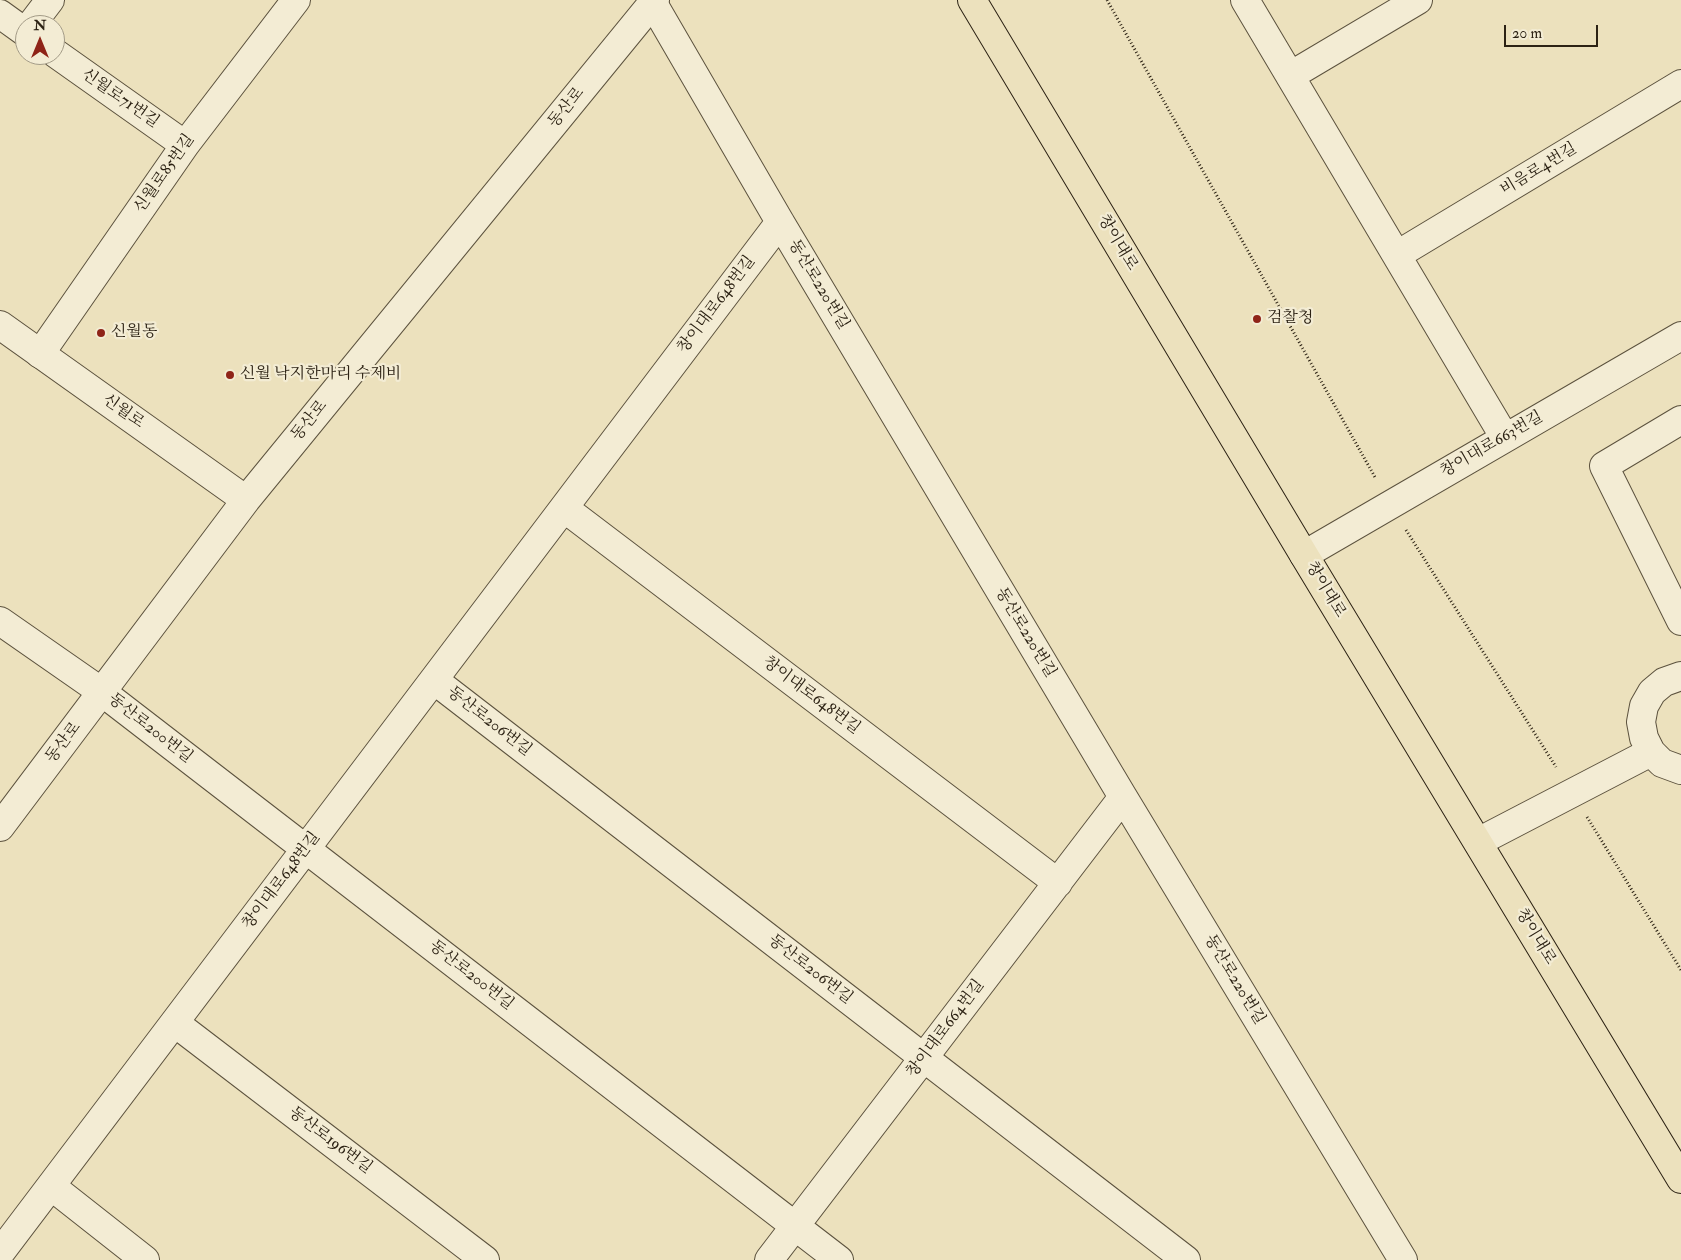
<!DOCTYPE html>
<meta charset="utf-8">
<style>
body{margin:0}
#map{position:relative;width:1681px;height:1260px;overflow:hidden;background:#ece1bd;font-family:"IM FELL Double Pica",serif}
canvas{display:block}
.north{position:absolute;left:15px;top:15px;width:50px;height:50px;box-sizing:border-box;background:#f3ecd4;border:1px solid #a39b87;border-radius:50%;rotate:0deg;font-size:14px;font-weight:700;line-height:20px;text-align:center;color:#2c2214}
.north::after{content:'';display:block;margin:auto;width:18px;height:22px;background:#8f2418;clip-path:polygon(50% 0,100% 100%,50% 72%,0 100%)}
.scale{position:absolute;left:1504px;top:25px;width:94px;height:22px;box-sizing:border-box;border:2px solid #2c2214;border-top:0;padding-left:6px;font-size:15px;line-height:18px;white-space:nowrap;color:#2c2214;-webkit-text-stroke:4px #f3ecd4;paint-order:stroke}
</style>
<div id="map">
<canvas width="1681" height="1260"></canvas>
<div class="north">N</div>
<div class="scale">20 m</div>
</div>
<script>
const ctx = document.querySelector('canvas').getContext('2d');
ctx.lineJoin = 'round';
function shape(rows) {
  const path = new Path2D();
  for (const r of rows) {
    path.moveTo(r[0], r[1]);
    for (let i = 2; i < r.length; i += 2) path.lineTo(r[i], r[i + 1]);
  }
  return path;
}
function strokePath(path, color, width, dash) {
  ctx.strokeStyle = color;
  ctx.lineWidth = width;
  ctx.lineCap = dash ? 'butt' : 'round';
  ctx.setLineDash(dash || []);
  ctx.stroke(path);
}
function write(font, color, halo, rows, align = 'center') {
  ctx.font = font + ' "IM FELL Double Pica","Noto Serif KR",serif';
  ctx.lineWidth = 4.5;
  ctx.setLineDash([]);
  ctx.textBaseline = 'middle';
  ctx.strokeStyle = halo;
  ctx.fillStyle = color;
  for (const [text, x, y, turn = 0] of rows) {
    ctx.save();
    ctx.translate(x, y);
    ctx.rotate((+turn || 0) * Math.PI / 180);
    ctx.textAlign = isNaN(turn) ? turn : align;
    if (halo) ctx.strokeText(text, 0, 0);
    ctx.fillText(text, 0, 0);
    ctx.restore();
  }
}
const path = shape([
 [1107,0,1376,479],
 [1406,530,1556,767],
 [1587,817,1681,970]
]);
const minor = shape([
 [651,0,780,222,1123,797,1403,1260],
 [1245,0,1505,438],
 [0,14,25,32],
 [31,25,50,0],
 [55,53,185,145],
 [1290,76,1418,0],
 [1397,255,1681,84],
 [40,354,185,145,296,0],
 [1681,420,1604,466,1681,621],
 [564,508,1058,883],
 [1304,555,1681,336],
 [0,621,102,692,839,1260],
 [1681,676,1664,682,1652,692,1644,706,1641,722,1644,738,1651,752,1662,763,1681,770],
 [434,680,1186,1260],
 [1478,842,1651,752],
 [175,1023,485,1260],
 [51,1186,145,1260],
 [0,1253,780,222],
 [769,1260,1123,797]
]);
const tertiary = shape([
 [0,325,246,500],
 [0,827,246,500,655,0]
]);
const primary = shape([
 [972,0,1304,555,1681,1179]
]);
const markers = [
 [1257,319,5,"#8f2418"],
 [101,333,5,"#8f2418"],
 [230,375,5,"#8f2418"]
];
const streetNames = [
 ["신월로71번길",120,99,35],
 ["동산로",567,108,-51],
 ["비음로4번길",1539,170,-31],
 ["신월로85번길",165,174,-55],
 ["창이대로",1117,243,59],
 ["동산로220번길",818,285,59],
 ["창이대로648번길",717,305,-53],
 ["신월로",123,412,35],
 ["동산로",310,421,-51],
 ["창이대로663번길",1492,445,-30],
 ["창이대로",1325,590,59],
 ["동산로220번길",1025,633,59],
 ["창이대로648번길",811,696,37],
 ["동산로206번길",489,722,38],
 ["동산로200번길",150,729,38],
 ["동산로",64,743,-53],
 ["창이대로648번길",282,881,-53],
 ["창이대로",1535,937,59],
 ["동산로206번길",810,970,38],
 ["동산로200번길",471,976,38],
 ["동산로220번길",1234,980,59],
 ["창이대로664번길",946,1029,-53],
 ["동산로196번길",330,1141,37]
];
const poiNames = [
 ["검찰청",1267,319],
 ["신월동",111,333],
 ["신월 낙지한마리 수제비",240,375]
];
strokePath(minor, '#5c523e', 30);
strokePath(tertiary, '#5c523e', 30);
strokePath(primary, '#2c2214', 30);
strokePath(path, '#2c2214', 3, [1, 2.5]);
strokePath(minor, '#f3ecd4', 28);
strokePath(tertiary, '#f3ecd4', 28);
strokePath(primary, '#ece1bd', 28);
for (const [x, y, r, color] of markers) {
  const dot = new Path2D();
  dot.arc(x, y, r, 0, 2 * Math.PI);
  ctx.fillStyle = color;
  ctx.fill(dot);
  strokePath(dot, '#f3ecd4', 2);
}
write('16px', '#2c2214', '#f3ecd4', streetNames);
write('16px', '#2c2214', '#f3ecd4', poiNames, 'left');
</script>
